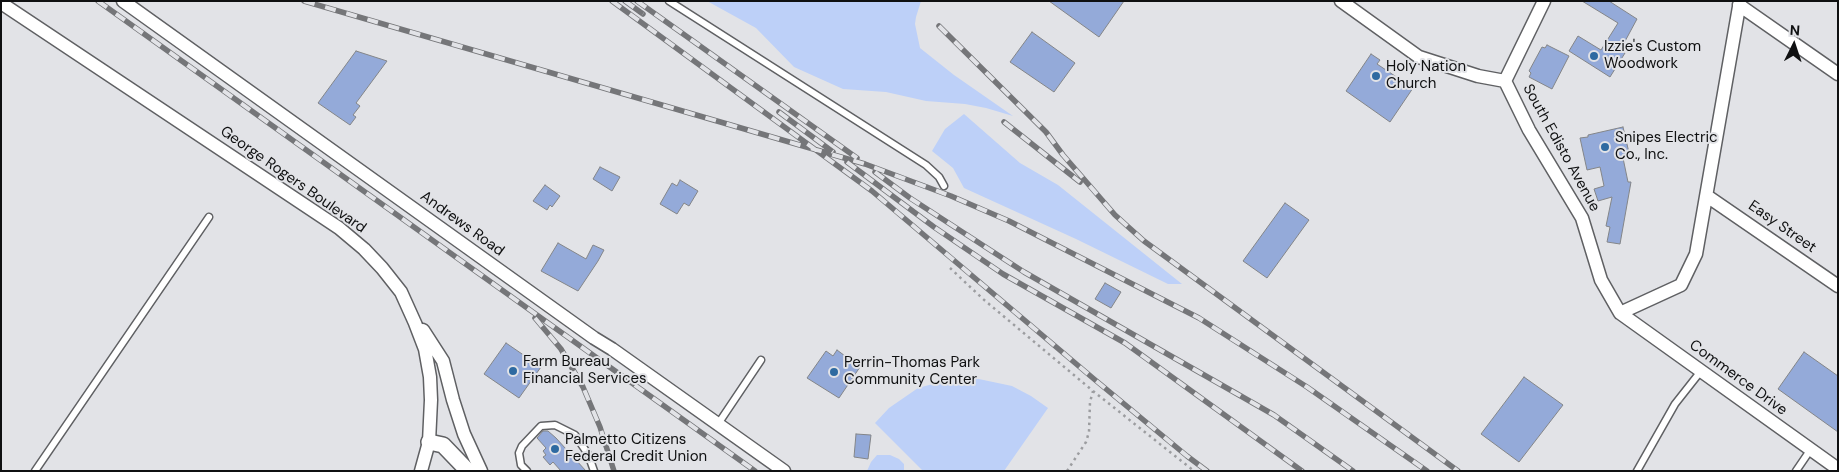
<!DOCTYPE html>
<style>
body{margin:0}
#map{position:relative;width:1839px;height:472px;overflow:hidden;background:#e2e3e7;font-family:"DM Sans",sans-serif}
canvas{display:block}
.frame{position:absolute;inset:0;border:2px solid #0f1011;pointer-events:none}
.north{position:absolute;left:1769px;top:20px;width:50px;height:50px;-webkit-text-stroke:4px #e2e3e7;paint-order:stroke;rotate:4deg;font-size:14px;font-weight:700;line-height:20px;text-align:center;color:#0f1011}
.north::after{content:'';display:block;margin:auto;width:18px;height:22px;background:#0f1011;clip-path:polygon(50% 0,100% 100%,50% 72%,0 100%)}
</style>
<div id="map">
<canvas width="1839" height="472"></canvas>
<div class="frame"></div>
<div class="north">N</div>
</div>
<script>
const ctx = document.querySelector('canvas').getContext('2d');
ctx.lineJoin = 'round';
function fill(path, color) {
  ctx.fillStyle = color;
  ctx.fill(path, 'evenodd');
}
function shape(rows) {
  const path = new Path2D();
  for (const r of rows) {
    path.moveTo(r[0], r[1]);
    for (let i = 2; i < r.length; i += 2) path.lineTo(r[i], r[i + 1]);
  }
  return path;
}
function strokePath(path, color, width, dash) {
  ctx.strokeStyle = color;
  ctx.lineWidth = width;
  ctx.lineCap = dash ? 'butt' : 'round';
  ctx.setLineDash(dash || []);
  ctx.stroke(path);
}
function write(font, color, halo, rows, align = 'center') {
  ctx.font = font + ' "DM Sans",sans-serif';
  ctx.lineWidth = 4;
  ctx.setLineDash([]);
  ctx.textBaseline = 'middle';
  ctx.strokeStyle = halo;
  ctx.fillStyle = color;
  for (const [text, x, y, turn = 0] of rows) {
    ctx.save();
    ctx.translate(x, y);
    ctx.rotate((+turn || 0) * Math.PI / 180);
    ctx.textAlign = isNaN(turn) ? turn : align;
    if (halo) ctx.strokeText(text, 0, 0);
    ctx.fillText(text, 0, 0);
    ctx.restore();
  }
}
const green = shape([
 [707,1,921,1,916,17,915,24,920,48,954,75,1013,116,986,108,965,104,926,101,886,92,843,89,794,67,756,28],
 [964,114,1020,163,1058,185,1182,284,1168,284,1076,239,964,188,953,168,932,151,945,129],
 [955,378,974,378,1012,386,1031,396,1048,408,1004,471,923,471,875,423,889,408,918,388],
 [877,455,890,455,899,459,904,464,904,471,867,471,871,462]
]);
const building = shape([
 [1049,1,1124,1,1099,37,1049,1],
 [1582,1,1609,1,1637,19,1623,45,1626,46,1623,52,1625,53,1610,77,1569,51,1578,36,1601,50,1618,23,1582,1],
 [1032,32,1075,63,1054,92,1010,62,1032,32],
 [1547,45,1569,56,1552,89,1529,77,1531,73,1529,71,1542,47,1545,48,1547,45],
 [356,51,387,61,356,103,360,106,353,115,356,117,350,125,318,103,356,51],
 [1371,54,1380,60,1377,64,1413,88,1390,122,1346,91,1371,54],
 [1623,127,1630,157,1623,158,1628,182,1631,182,1620,244,1607,242,1610,227,1606,226,1612,197,1598,201,1594,189,1604,186,1600,167,1587,170,1580,138,1588,137,1588,135,1623,127],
 [600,167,620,177,612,191,593,179,600,167],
 [680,180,698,191,689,206,684,203,677,214,660,204,672,183,677,186,680,180],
 [545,185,560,196,552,207,550,205,547,210,533,201,545,185],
 [1285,203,1309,220,1267,278,1243,261,1285,203],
 [558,243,586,259,593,245,604,250,598,261,578,291,541,271,558,243],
 [1105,283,1121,292,1111,308,1095,299,1105,283],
 [506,343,541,367,519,398,484,374,506,343],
 [837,350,860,367,839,398,807,378,826,351,833,356,837,350],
 [1804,352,1838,376,1838,432,1778,389,1804,352],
 [1524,377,1563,405,1519,462,1481,434,1524,377],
 [543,431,548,431,556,438,586,471,561,471,553,462,550,465,543,457,546,455,543,451,546,448,537,438,543,431],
 [856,434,871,435,868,459,854,457,856,434]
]);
const path = shape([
 [950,268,983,299,1093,391,1194,471],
 [1067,471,1086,442,1089,432,1090,402,1093,391]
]);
const service = shape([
 [669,1,926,165,939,177,944,186],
 [718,424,761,360],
 [35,471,209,217],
 [527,471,521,465,519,453,522,446,541,426,555,425,575,435,588,454,594,471],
 [1637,471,1675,404,1701,371],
 [1796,471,1811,449]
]);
const minor = shape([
 [123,1,594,338,612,349,784,471],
 [1341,1,1419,57,1478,76,1505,81],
 [1544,1,1505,81,1529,130,1582,218,1601,280,1620,313,1838,469],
 [1,3,339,228,364,249,382,268,401,292,415,323,425,349,430,377,431,400,429,442,421,471],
 [1739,5,1838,74],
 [1707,196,1838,286],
 [1620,313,1681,285,1696,254,1740,1],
 [423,330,443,361,453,400,464,434,481,471]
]);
const tertiary = shape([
 [429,442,443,445,468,471]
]);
const rail = shape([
 [98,1,755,471],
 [304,1,865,164,951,196,1009,221,1199,318,1307,387,1427,471],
 [612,1,872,191,1094,379,1187,456,1207,471],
 [625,1,643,14],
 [637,1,857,158],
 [939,26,1046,132,1063,155,1115,215,1144,241,1458,471],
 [779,112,833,152],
 [1004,122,1080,182],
 [847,162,934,227,1003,274,1125,343,1302,471],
 [875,172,910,198,1024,272,1274,415,1353,471],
 [535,318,561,349,583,387,600,427,614,471]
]);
const markers = [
 [1594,56,5,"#2e6aa1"],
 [1376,76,5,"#2e6aa1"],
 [1605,147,5,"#2e6aa1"],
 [513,371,5,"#2e6aa1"],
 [834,372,5,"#2e6aa1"],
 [555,449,5,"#2e6aa1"]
];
const poiNames = [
 ["Izzie's Custom",1604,47],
 ["Woodwork",1604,64],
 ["Holy Nation",1386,67],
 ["Church",1386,84],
 ["Snipes Electric",1615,138],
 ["Co., Inc.",1615,155],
 ["Farm Bureau",523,362],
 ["Financial Services",523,379],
 ["Perrin-Thomas Park",844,363],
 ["Community Center",844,380],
 ["Palmetto Citizens",565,440],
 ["Federal Credit Union",565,457]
];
const streetNames = [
 ["South Edisto Avenue",1561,148,61],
 ["George Rogers Boulevard",293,180,35],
 ["Andrews Road",462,224,36],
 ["Easy Street",1782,227,35],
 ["Commerce Drive",1738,378,36]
];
fill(green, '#bdd0f8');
fill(building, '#94aad9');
strokePath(building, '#838588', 1);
strokePath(service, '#5f6063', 9);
strokePath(minor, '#5f6063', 15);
strokePath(tertiary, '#5f6063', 18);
strokePath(path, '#9c9da0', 2.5, [2.5, 4]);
strokePath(service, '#fff', 6);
strokePath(minor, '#fff', 12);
strokePath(tertiary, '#fff', 15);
strokePath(rail, '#757679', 5.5);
strokePath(rail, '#e2e3e7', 4, [11]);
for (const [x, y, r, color] of markers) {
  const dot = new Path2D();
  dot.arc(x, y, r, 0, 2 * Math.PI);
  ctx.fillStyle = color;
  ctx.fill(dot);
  strokePath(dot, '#e2e3e7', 2);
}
write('15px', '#0f1011', '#e2e3e7', poiNames, 'left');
write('15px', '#0f1011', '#e2e3e7', streetNames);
</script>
